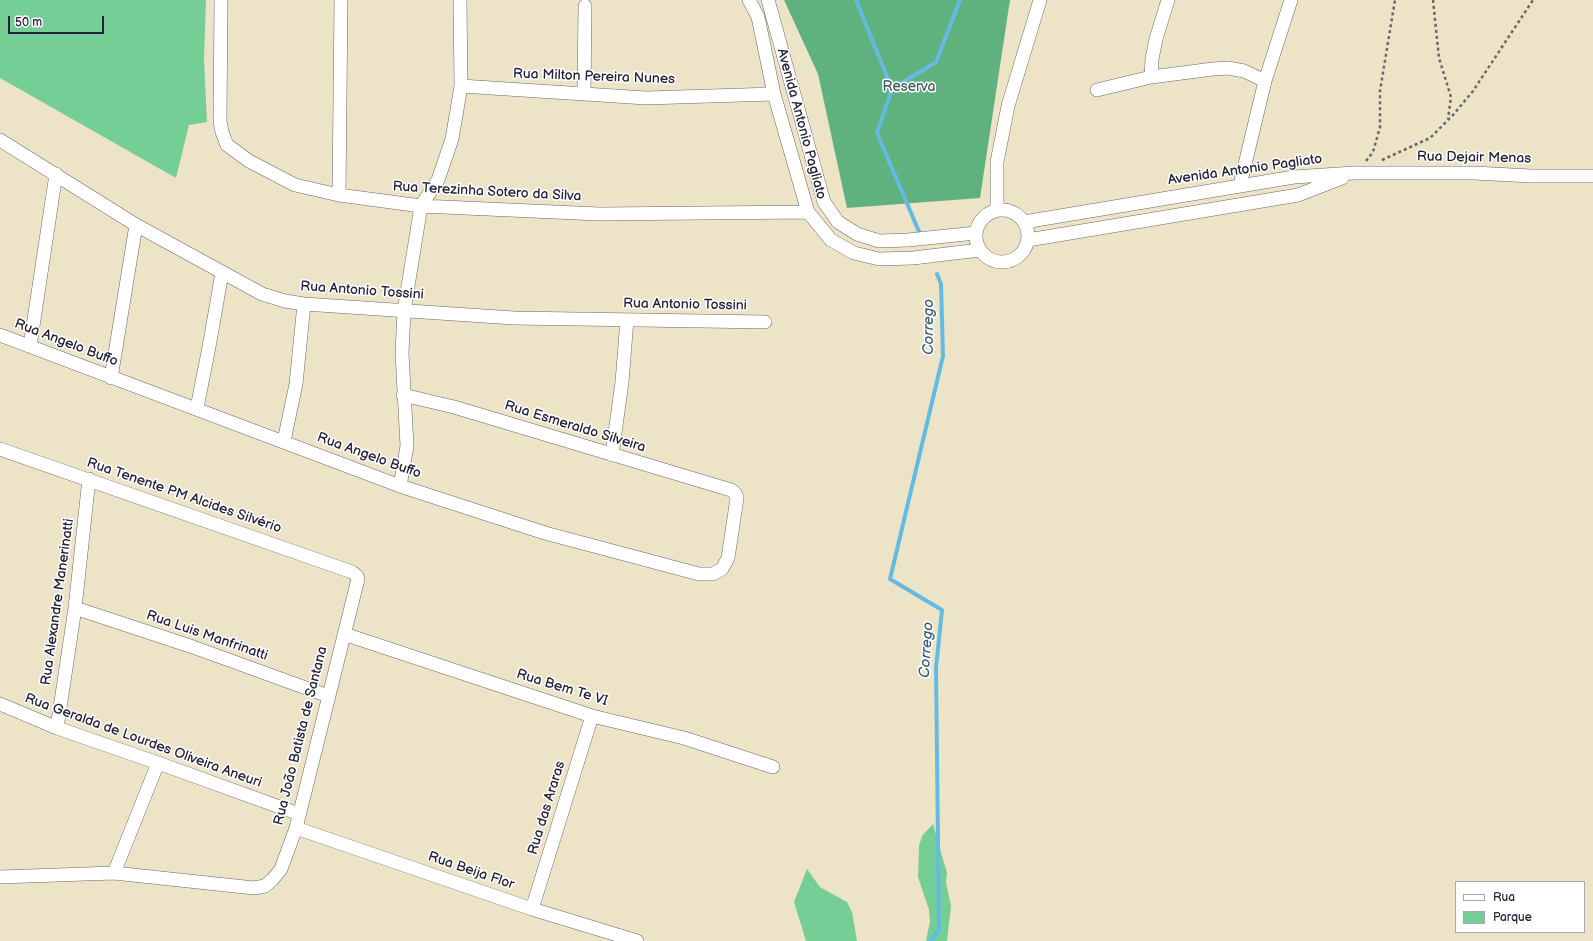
<!DOCTYPE html>
<meta charset="utf-8">
<style>
body{margin:0}
#map{position:relative;width:1593px;height:941px;overflow:hidden;background:#ede4c7;font-family:"Balsamiq Sans",sans-serif}
canvas{display:block}
.legend{position:absolute;left:1455px;top:881px;width:130px;height:52px;box-sizing:border-box;background:#fff;border:1px solid #a7a7b1;margin:0;padding:5px 7px;list-style:none;font-size:12px;color:#22223b}
.legend li{display:flex;align-items:center;gap:8px;height:20px}
.legend b{width:20px;border:1px solid #a7a7b1}
.scale{position:absolute;left:8px;top:16px;width:96px;height:18px;box-sizing:border-box;border:2px solid #22223b;border-top:0;padding-left:5px;font-size:12px;line-height:14px;white-space:nowrap;color:#22223b;-webkit-text-stroke:3px #fff;paint-order:stroke}
</style>
<div id="map">
<canvas width="1593" height="941"></canvas>
<ul class="legend">
<li><b style="height:5px;background:#fff"></b>Rua</li>
<li><b style="height:11px;background:#74ce95"></b>Parque</li>
</ul>
<div class="scale">50 m</div>
</div>
<script>
const ctx = document.querySelector('canvas').getContext('2d');
ctx.lineJoin = 'round';
function fill(path, color) {
  ctx.fillStyle = color;
  ctx.fill(path, 'evenodd');
}
function shape(rows) {
  const path = new Path2D();
  for (const r of rows) {
    if (r.length === 3) {
      path.moveTo(r[0] + r[2], r[1]);
      path.arc(r[0], r[1], r[2], 0, 2 * Math.PI);
      continue;
    }
    path.moveTo(r[0], r[1]);
    for (let i = 2; i < r.length; i += 2) path.lineTo(r[i], r[i + 1]);
  }
  return path;
}
function strokePath(path, color, width, dash) {
  ctx.strokeStyle = color;
  ctx.lineWidth = width;
  ctx.lineCap = dash ? 'butt' : 'round';
  ctx.setLineDash(dash || []);
  ctx.stroke(path);
}
function write(font, color, halo, rows, align = 'center') {
  ctx.font = font + ' "Balsamiq Sans",sans-serif';
  ctx.lineWidth = 3;
  ctx.setLineDash([]);
  ctx.textBaseline = 'middle';
  ctx.strokeStyle = halo;
  ctx.fillStyle = color;
  for (const [text, x, y, turn = 0] of rows) {
    ctx.save();
    ctx.translate(x, y);
    ctx.rotate((+turn || 0) * Math.PI / 180);
    ctx.textAlign = isNaN(turn) ? turn : align;
    if (halo) ctx.strokeText(text, 0, 0);
    ctx.fillText(text, 0, 0);
    ctx.restore();
  }
}
const green = shape([
 [0,0,206,0,204,59,207,122,189,125,176,178,0,78],
 [933,824,947,873,946,882,951,906,947,941,926,941,930,921,929,910,918,877,919,846,922,836],
 [807,869,820,887,847,902,852,912,857,941,806,941,794,902]
]);
const forest = shape([
 [784,0,1010,0,980,198,847,208,818,74]
]);
const stream = shape([
 [856,0,892,89],
 [920,234,877,133,892,89,936,62,960,0],
 [930,941,939,930,936,668,942,610,890,579,943,356,941,284,937,274]
]);
const path = shape([
 [1433,0,1439,58,1451,97,1448,119],
 [1382,160,1430,138,1453,115,1473,91,1533,0],
 [1366,161,1373,152,1380,127,1380,91,1395,0]
]);
const minor = shape([
 [221,0,220,121,222,132,227,145,249,161,295,185,339,195,421,206,599,214,808,212],
 [749,0,758,17,774,94,808,212,831,240,854,253,879,259,913,258,980,250],
 [768,0,824,202,838,222,857,234,879,241,908,240,976,233],
 [1151,77,1152,59,1156,39,1168,0],
 [461,86,646,98,774,94],
 [1097,90,1151,77,1213,69,1228,68,1244,71,1265,81],
 [584,94,585,6],
 [0,140,136,225,262,294,285,301,304,304,514,318,765,322],
 [1240,185,1265,81,1291,0],
 [339,195,341,0],
 [997,210,997,162,1008,106,1040,0],
 [1002,236,26],
 [1024,222,1294,177,1354,173,1474,173,1531,176,1593,176],
 [1028,240,1298,195,1342,178],
 [0,335,400,486,545,533,699,574,713,574,722,569,728,558,737,498,735,493,731,490,454,407,403,395],
 [30,346,56,174],
 [111,378,136,225],
 [197,408,209,347,222,273],
 [284,441,296,384,304,304],
 [0,449,352,572,357,576,358,579,296,828,281,869,272,880,265,886,254,888,114,873,0,877],
 [612,455,622,382,627,320],
 [400,486,407,446,402,353,404,311,421,206,438,180,452,139,461,86,460,0],
 [75,608,193,647,328,696],
 [344,634,592,716,684,738,773,767],
 [0,704,57,728,158,763,299,814],
 [57,728,75,608,89,479],
 [296,828,532,909,637,941],
 [114,873,158,763],
 [532,909,592,716]
]);
const streetNames = [
 ["Rua Milton Pereira Nunes",594,77,2],
 ["Avenida Antonio Pagliato",801,124,75],
 ["Rua Dejair Menas",1474,158,1],
 ["Avenida Antonio Pagliato",1245,170,-8],
 ["Rua Terezinha Sotero da Silva",487,192,3],
 ["Rua Antonio Tossini",362,291,4],
 ["Rua Antonio Tossini",685,305,1],
 ["Rua Angelo Buffo",66,343,21],
 ["Rua Esmeraldo Silveira",575,427,17],
 ["Rua Angelo Buffo",369,456,20],
 ["Rua Tenente PM Alcides Silvério",184,496,19],
 ["Rua Alexandre Manerinatti",58,602,-82],
 ["Rua Luis Manfrinatti",207,636,19],
 ["Rua Bem Te VI",562,688,17],
 ["Rua João Batista de Santana",301,736,-76],
 ["Rua Geralda de Lourdes Oliveira Aneuri",143,741,20],
 ["Rua das Araras",547,808,-73],
 ["Rua Beija Flor",471,871,19]
];
const parkNames = [
 ["Reserva",909,87]
];
const waterNames = [
 ["Corrego",929,327,-90],
 ["Corrego",927,650,-86]
];
fill(green, '#74ce95');
fill(forest, '#5fb17e');
strokePath(stream, '#64bbe1', 4);
strokePath(minor, '#69666c', 14);
strokePath(path, '#69666c', 2.5, [3, 3]);
strokePath(minor, '#fff', 13);
write('14px', '#22223b', '#fff', streetNames);
write('14px', '#3f5e5a', '#fff', parkNames);
write('italic 15px', '#3c5f7d', '#fff', waterNames);
</script>
